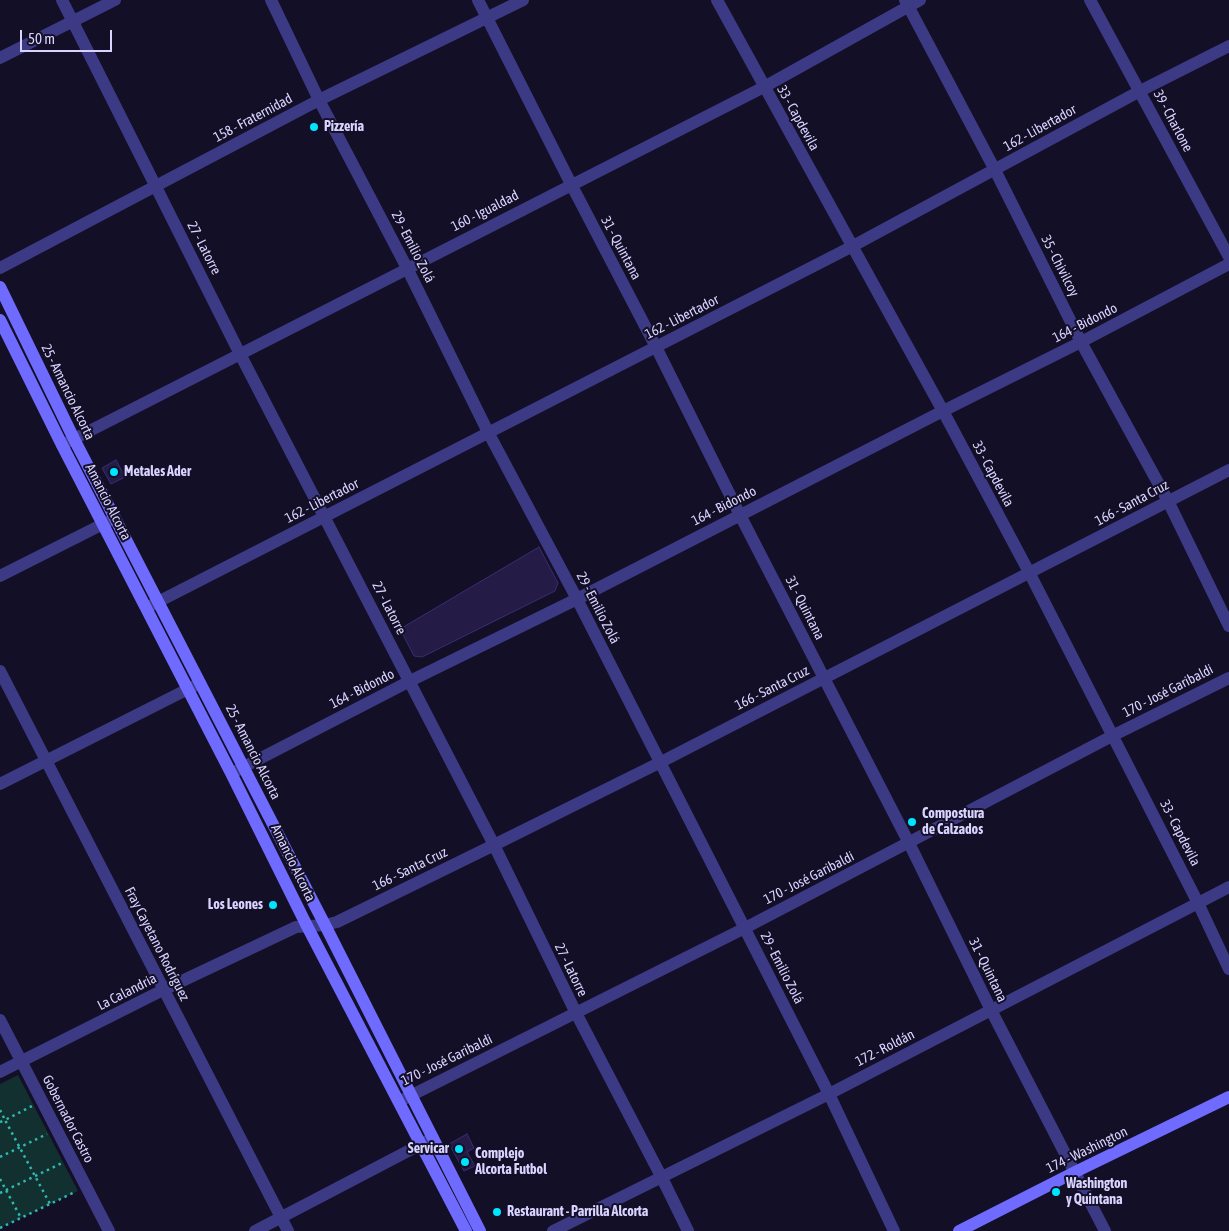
<!DOCTYPE html>
<meta charset="utf-8">
<style>
body{margin:0}
#map{position:relative;width:1229px;height:1231px;overflow:hidden;background:#130f26;font-family:"Asap Condensed",sans-serif}
canvas{display:block}
.scale{position:absolute;left:20px;top:30px;width:92px;height:22px;box-sizing:border-box;border:2px solid #d9d4ff;border-top:0;padding-left:6px;font-size:15px;line-height:18px;white-space:nowrap;color:#d9d4ff;-webkit-text-stroke:4px #130f26;paint-order:stroke}
</style>
<div id="map">
<canvas width="1229" height="1231"></canvas>
<div class="scale">50 m</div>
</div>
<script>
const ctx = document.querySelector('canvas').getContext('2d');
ctx.lineJoin = 'round';
function fill(path, color) {
  ctx.fillStyle = color;
  ctx.fill(path, 'evenodd');
}
function shape(rows) {
  const path = new Path2D();
  for (const r of rows) {
    path.moveTo(r[0], r[1]);
    for (let i = 2; i < r.length; i += 2) path.lineTo(r[i], r[i + 1]);
  }
  return path;
}
function strokePath(path, color, width, dash) {
  ctx.strokeStyle = color;
  ctx.lineWidth = width;
  ctx.lineCap = dash ? 'butt' : 'round';
  ctx.setLineDash(dash || []);
  ctx.stroke(path);
}
function write(font, color, halo, rows, align = 'center') {
  ctx.font = font + ' "Asap Condensed",sans-serif';
  ctx.lineWidth = 4;
  ctx.setLineDash([]);
  ctx.textBaseline = 'middle';
  ctx.strokeStyle = halo;
  ctx.fillStyle = color;
  for (const [text, x, y, turn = 0] of rows) {
    ctx.save();
    ctx.translate(x, y);
    ctx.rotate((+turn || 0) * Math.PI / 180);
    ctx.textAlign = isNaN(turn) ? turn : align;
    if (halo) ctx.strokeText(text, 0, 0);
    ctx.fillText(text, 0, 0);
    ctx.restore();
  }
}
const green = shape([
 [18,1075,78,1191,0,1228,0,1084]
]);
const building = shape([
 [116,460,125,477,111,484,102,468,116,460],
 [539,547,558,583,555,591,422,657,414,656,400,629,539,547],
 [467,1134,474,1148,467,1152,475,1166,464,1171,449,1144,467,1134]
]);
const path = shape([
 [0,1110,5,1120,32,1106],
 [0,1122,5,1120,50,1204],
 [0,1157,47,1134],
 [0,1179,21,1218],
 [0,1193,62,1163],
 [0,1228,75,1192]
]);
const street = shape([
 [62,0,240,354,494,845,576,1013,662,1178,688,1231],
 [271,0,319,100,407,268,488,432,577,599,829,1094,894,1231],
 [478,0,571,184,656,347,740,515,909,843,991,1010,1105,1231],
 [717,0,943,411,1030,574,1198,903,1229,969],
 [905,0,995,170,1081,342,1168,501,1229,626],
 [1090,0,1229,257],
 [0,58,115,0],
 [0,268,319,100,523,0],
 [62,445,764,87,920,0],
 [0,576,115,518],
 [148,607,851,247,1140,91,1229,46],
 [0,671,288,1231],
 [234,772,410,681,577,599,943,411,1081,342,1229,264],
 [0,784,200,683],
 [0,1020,109,1231],
 [0,1072,163,990,296,927,325,925,337,922,494,845,661,762,1229,470],
 [400,1101,745,928,1114,735,1229,678],
 [255,1231,433,1138],
 [553,1231,829,1094,1229,887]
]);
const secondary = shape([
 [0,287,74,439,325,925,480,1231],
 [0,320,62,445,231,773,307,926,466,1231],
 [959,1231,1075,1172,1229,1097]
]);
const markers = [
 [314,127,5,"#00e5ff"],
 [114,472,5,"#00e5ff"],
 [912,822,5,"#00e5ff"],
 [273,905,5,"#00e5ff"],
 [459,1149,5,"#00e5ff"],
 [465,1162,5,"#00e5ff"],
 [1056,1192,5,"#00e5ff"],
 [497,1212,5,"#00e5ff"]
];
const streetNames = [
 ["158 - Fraternidad",253,118,-28],
 ["33 - Capdevila",798,118,61],
 ["39 - Charlone",1173,121,62],
 ["162 - Libertador",1040,128,-29],
 ["160 - Igualdad",485,211,-27],
 ["29 - Emilio Zolá",413,247,63],
 ["27 - Latorre",204,248,63],
 ["31 - Quintana",621,248,62],
 ["35 - Chivilcoy",1060,266,63],
 ["162 - Libertador",682,317,-27],
 ["164 - Bidondo",1085,323,-27],
 ["25 - Amancio Alcorta",68,392,64],
 ["33 - Capdevila",993,474,62],
 ["162 - Libertador",322,501,-27],
 ["Amancio Alcorta",108,502,63],
 ["166 - Santa Cruz",1132,503,-28],
 ["164 - Bidondo",724,506,-27],
 ["27 - Latorre",389,608,63],
 ["29 - Emilio Zolá",598,608,63],
 ["31 - Quintana",805,608,63],
 ["166 - Santa Cruz",772,688,-27],
 ["164 - Bidondo",362,689,-27],
 ["170 - José Garibaldi",1168,691,-27],
 ["25 - Amancio Alcorta",253,752,63],
 ["33 - Capdevila",1180,833,63],
 ["Amancio Alcorta",293,863,64],
 ["166 - Santa Cruz",410,869,-26],
 ["170 - José Garibaldi",809,878,-27],
 ["Fray Cayetano Rodríguez",157,944,63],
 ["29 - Emilio Zolá",782,968,63],
 ["27 - Latorre",571,970,64],
 ["31 - Quintana",988,970,64],
 ["La Calandria",127,992,-27],
 ["172 - Roldán",885,1048,-27],
 ["170 - José Garibaldi",447,1060,-26],
 ["Gobernador Castro",68,1119,63],
 ["174 - Washington",1087,1150,-26]
];
const poiNames = [
 ["Pizzería",324,127],
 ["Metales Ader",124,472],
 ["Compostura",922,814],
 ["de Calzados",922,830],
 ["Los Leones",263,905,"right"],
 ["Servicar",449,1149,"right"],
 ["Complejo",475,1154],
 ["Alcorta Futbol",475,1170],
 ["Washington",1066,1184],
 ["y Quintana",1066,1200],
 ["Restaurant - Parrilla Alcorta",507,1212]
];
fill(green, '#12302f');
fill(building, '#241b47');
strokePath(building, '#3b2d73', 1);
strokePath(path, '#2fb8b0', 2.5, [2.5, 4]);
strokePath(street, '#3d3a85', 12);
strokePath(secondary, '#6f6bff', 12);
for (const [x, y, r, color] of markers) {
  const dot = new Path2D();
  dot.arc(x, y, r, 0, 2 * Math.PI);
  ctx.fillStyle = color;
  ctx.fill(dot);
  strokePath(dot, '#130f26', 2);
}
write('14px', '#d9d4ff', '#130f26', streetNames);
write('bold 14px', '#d9d4ff', '#130f26', poiNames, 'left');
</script>
